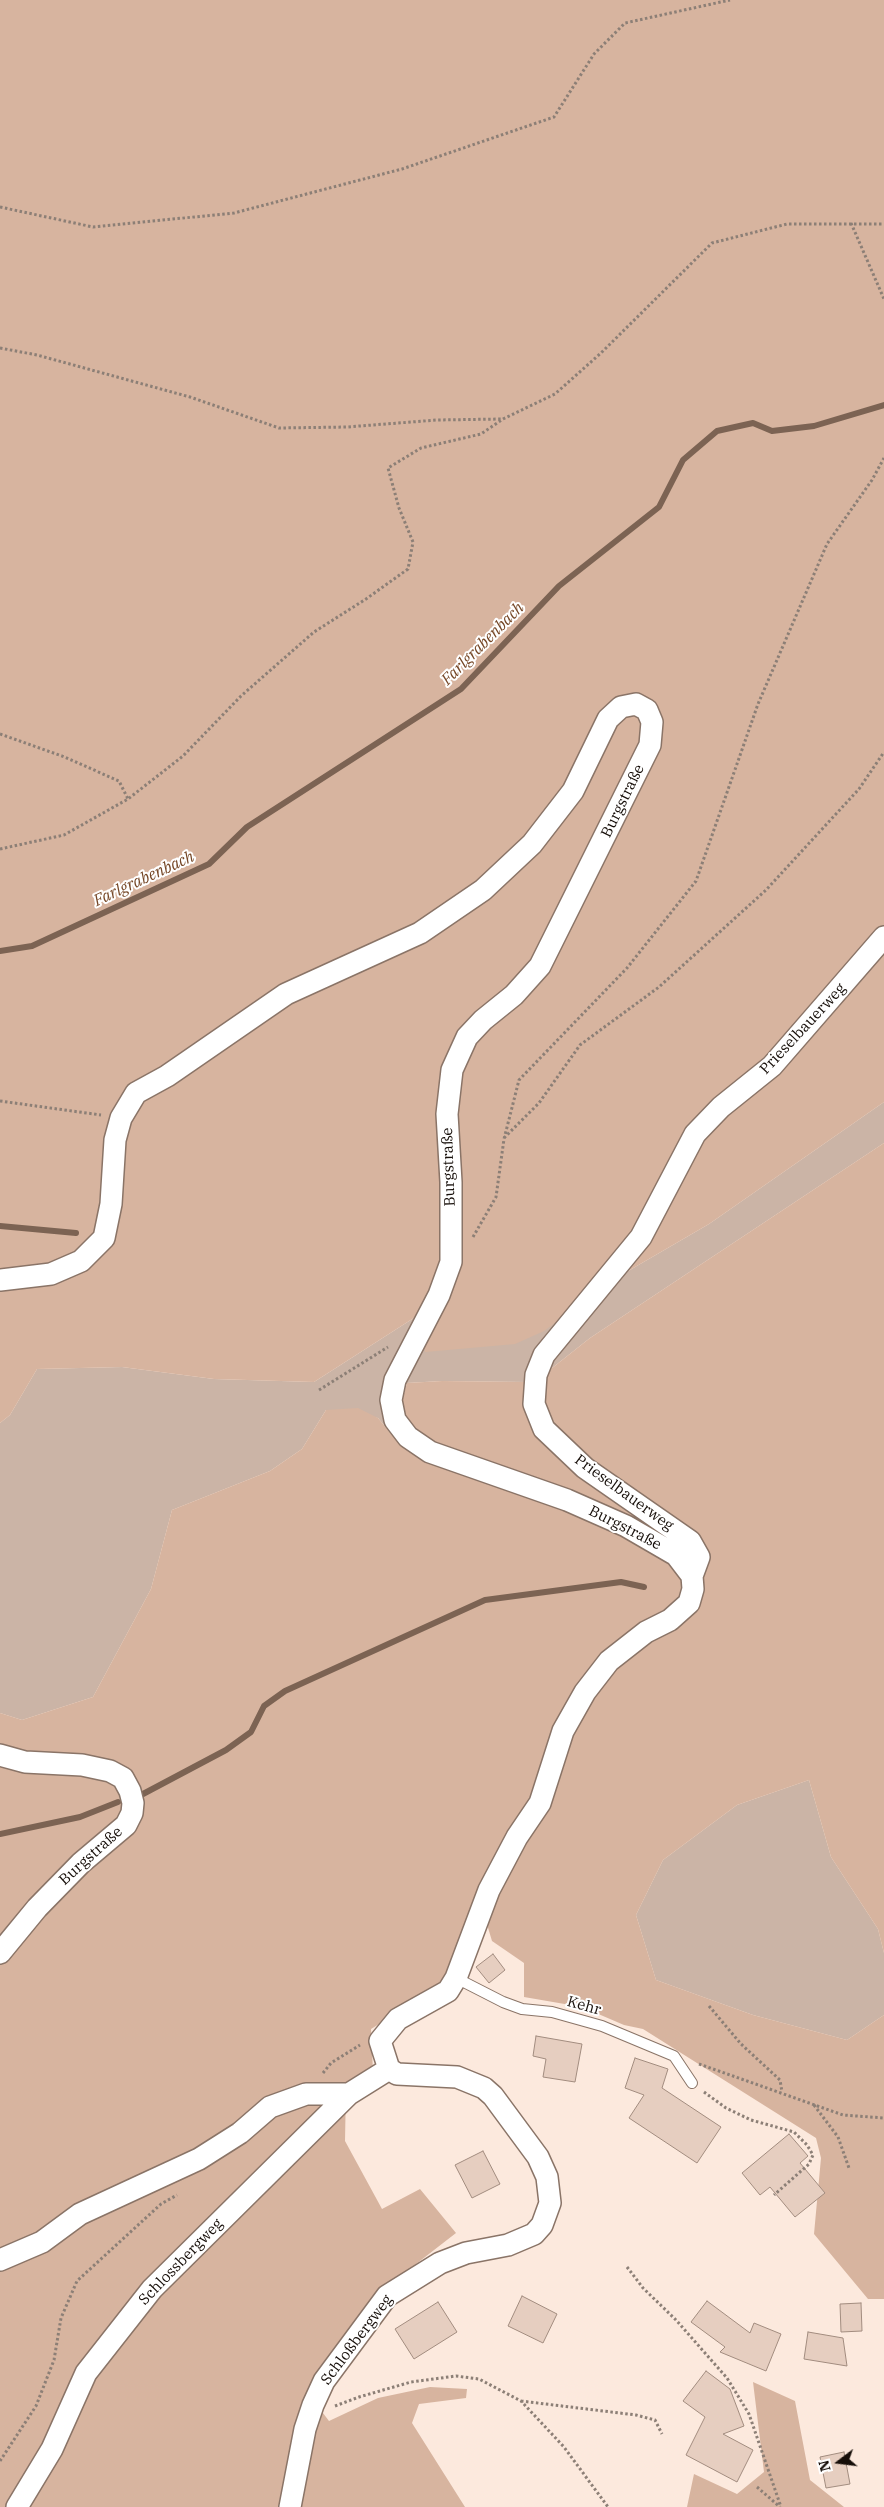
<!DOCTYPE html>
<meta charset="utf-8">
<style>
body{margin:0}
#map{position:relative;width:884px;height:2507px;overflow:hidden;background:#fce9dd;font-family:"IBM Plex Serif",serif}
canvas{display:block}
.north{position:absolute;left:814px;top:2437px;width:50px;height:50px;-webkit-text-stroke:4px #fff;paint-order:stroke;rotate:255deg;font-size:14px;font-weight:700;line-height:20px;text-align:center;color:#160e09}
.north::after{content:'';display:block;margin:auto;width:18px;height:22px;background:#160e09;clip-path:polygon(50% 0,100% 100%,50% 72%,0 100%)}
</style>
<div id="map">
<canvas width="884" height="2507"></canvas>
<div class="north">N</div>
</div>
<script>
const ctx = document.querySelector('canvas').getContext('2d');
ctx.lineJoin = 'round';
function fill(path, color) {
  ctx.fillStyle = color;
  ctx.fill(path, 'evenodd');
}
function shape(rows) {
  const path = new Path2D();
  for (const r of rows) {
    path.moveTo(r[0], r[1]);
    for (let i = 2; i < r.length; i += 2) path.lineTo(r[i], r[i + 1]);
  }
  return path;
}
function strokePath(path, color, width, dash) {
  ctx.strokeStyle = color;
  ctx.lineWidth = width;
  ctx.lineCap = dash ? 'butt' : 'round';
  ctx.setLineDash(dash || []);
  ctx.stroke(path);
}
function write(font, color, halo, rows, align = 'center') {
  ctx.font = font + ' "IBM Plex Serif",serif';
  ctx.lineWidth = 4;
  ctx.setLineDash([]);
  ctx.textBaseline = 'middle';
  ctx.strokeStyle = halo;
  ctx.fillStyle = color;
  for (const [text, x, y, turn = 0] of rows) {
    ctx.save();
    ctx.translate(x, y);
    ctx.rotate((+turn || 0) * Math.PI / 180);
    ctx.textAlign = isNaN(turn) ? turn : align;
    if (halo) ctx.strokeText(text, 0, 0);
    ctx.fillText(text, 0, 0);
    ctx.restore();
  }
}
const green = shape([
 [884,1102,884,1143,590,1338,542,1376,526,1382,442,1381,407,1383,392,1435,378,1418,326,1410,302,1449,270,1471,172,1510,151,1589,93,1697,22,1720,0,1713,0,1423,10,1415,37,1369,122,1367,214,1379,314,1382,420,1314,611,1281,709,1224],
 [809,1780,831,1857,878,1929,884,1953,884,2015,847,2040,753,2015,656,1980,636,1915,663,1860,737,1805]
]);
const forest = shape([
 [0,0,884,0,884,1102,709,1224,611,1281,544,1331,515,1344,425,1352,420,1314,314,1382,214,1379,122,1367,37,1369,10,1415,0,1423],
 [884,1143,884,1953,878,1929,831,1857,809,1780,737,1805,663,1860,636,1915,656,1980,753,2015,847,2040,884,2015,884,2299,868,2299,814,2234,821,2158,816,2138,643,2029,624,2025,582,2007,524,1997,524,1963,492,1941,486,1921,588,1699,613,1666,663,1632,701,1554,550,1426,543,1404,542,1376,590,1338],
 [442,1381,526,1382,525,1405,683,1549,683,1591,672,1610,630,1634,548,1747,526,1808,453,1964,435,1990,371,2029,373,2072,346,2088,345,2141,382,2209,420,2189,456,2233,385,2288,310,2396,329,2421,378,2398,430,2387,467,2389,466,2398,419,2404,412,2423,465,2507,0,2507,0,1713,22,1720,93,1697,151,1589,172,1510,270,1471,302,1449,326,1410,358,1408,378,1418,392,1435,407,1383],
 [753,2382,795,2401,810,2480,844,2507,687,2507,694,2474,737,2494,764,2472]
]);
const stream = shape([
 [0,951,32,946,209,864,247,827,461,689,559,586,659,507,683,460,717,431,753,423,772,431,814,426,884,405],
 [0,1226,76,1233],
 [143,1794,226,1750,251,1732,264,1706,285,1691,485,1600,621,1582,644,1587],
 [0,1834,80,1817,118,1802]
]);
const building = shape([
 [493,1954,505,1970,489,1983,476,1967,493,1954],
 [536,2036,582,2044,575,2082,543,2077,546,2059,533,2056,536,2036],
 [635,2058,668,2069,662,2088,721,2127,697,2163,629,2118,644,2095,625,2088,635,2058],
 [789,2134,808,2156,800,2163,825,2193,795,2217,770,2187,760,2195,742,2173,789,2134],
 [483,2151,500,2184,472,2198,455,2165,483,2151],
 [522,2296,557,2314,543,2343,508,2326,522,2296],
 [707,2301,750,2333,754,2323,781,2334,766,2371,720,2352,725,2347,691,2322,707,2301],
 [438,2302,457,2332,414,2359,395,2329,438,2302],
 [861,2303,862,2331,841,2332,840,2304,861,2303],
 [808,2332,843,2338,847,2366,804,2359,808,2332],
 [706,2371,730,2389,744,2426,723,2434,753,2450,737,2482,686,2455,705,2417,683,2401,706,2371],
 [844,2452,850,2484,826,2488,820,2457,844,2452]
]);
const path = shape([
 [0,207,93,227,234,213,402,169,554,117,594,54,625,23,730,0],
 [851,223,884,299],
 [0,348,37,355,190,397,279,428,347,427,437,420,502,419],
 [0,734,62,756,119,781,128,799],
 [0,849,64,835,128,799,183,756,241,696,314,632,366,599,408,569,413,542,399,508,388,468,421,448,481,434,503,419,555,394,601,353,712,243,787,224,884,224],
 [0,1101,101,1115],
 [504,1138,539,1103,580,1045,659,987,766,890,859,789,884,752],
 [473,1237,496,1197,504,1139,519,1080,627,968,696,881,758,704,827,544,872,480,884,458],
 [319,1390,388,1347],
 [709,2006,741,2044,780,2080,782,2092],
 [699,2064,843,2115,884,2118],
 [323,2073,331,2063,360,2045],
 [704,2092,726,2108,751,2120,794,2132,807,2145,813,2155,809,2164,774,2195],
 [814,2105,838,2137,849,2168],
 [627,2267,643,2288,676,2320,727,2378,749,2414,781,2507],
 [521,2401,636,2415,655,2420,662,2434],
 [335,2406,359,2397,411,2382,456,2376,479,2379,521,2401,564,2447,608,2507],
 [0,2461,36,2406,54,2360,61,2318,77,2281,161,2204,177,2195],
 [757,2487,780,2507]
]);
const lane = shape([
 [456,1978,503,2002,522,2009,552,2012,602,2026,674,2056,692,2083]
]);
const street = shape([
 [0,1280,51,1274,81,1261,104,1238,111,1204,115,1140,121,1118,136,1093,167,1076,286,994,420,933,483,890,532,844,573,791,608,719,621,707,636,704,647,710,652,722,650,745,540,966,514,995,483,1020,467,1037,452,1070,447,1114,451,1182,451,1262,439,1295,395,1380,391,1400,395,1420,408,1437,430,1452,567,1500,626,1526,676,1555,692,1576],
 [0,1755,25,1762,82,1765,110,1771,123,1778,130,1791,133,1803,132,1813,126,1825,81,1863,37,1908,0,1953],
 [389,2069,380,2041,398,2019,448,1991,456,1978,489,1890,517,1837,540,1803,563,1731,585,1692,609,1661,646,1632,670,1620,689,1603,693,1589,692,1576,699,1557,690,1541,585,1468,544,1429,534,1404,536,1375,544,1355,641,1237,695,1134,721,1107,772,1066,884,937],
 [0,2260,42,2242,80,2214,199,2159,240,2133,270,2107,306,2094,349,2094],
 [17,2507,52,2449,86,2373,152,2289,349,2094,389,2069],
 [290,2507,305,2429,313,2405,324,2381,387,2296,440,2263,466,2253,508,2245,534,2234,542,2225,550,2203,547,2177,538,2157,493,2096,484,2088,457,2077,397,2074,389,2069]
]);
const streetNames = [
 ["Burgstraße",623,801,-64],
 ["Prieselbauerweg",803,1029,-47],
 ["Burgstraße",449,1167,-92],
 ["Prieselbauerweg",624,1493,36],
 ["Burgstraße",625,1528,27],
 ["Burgstraße",91,1856,-42],
 ["Kehr",584,2006,16],
 ["Schlossbergweg",181,2262,-46],
 ["Schloßbergweg",357,2340,-53]
];
const waterNames = [
 ["Farlgrabenbach",483,644,-45],
 ["Farlgrabenbach",144,879,-25]
];
fill(green, '#cbb4a6');
fill(forest, '#d7b49f');
strokePath(stream, '#7c6353', 6);
fill(building, '#e6cec0');
strokePath(building, '#a28c7f', 1);
strokePath(lane, '#8a7467', 12);
strokePath(street, '#8a7467', 24);
strokePath(path, '#8c7f76', 3, [2.5, 2.5]);
strokePath(lane, '#fff', 10);
strokePath(street, '#fff', 21);
write('15px', '#160e09', '#fff', streetNames);
write('italic 16px', '#754625', '#fff', waterNames);
</script>
